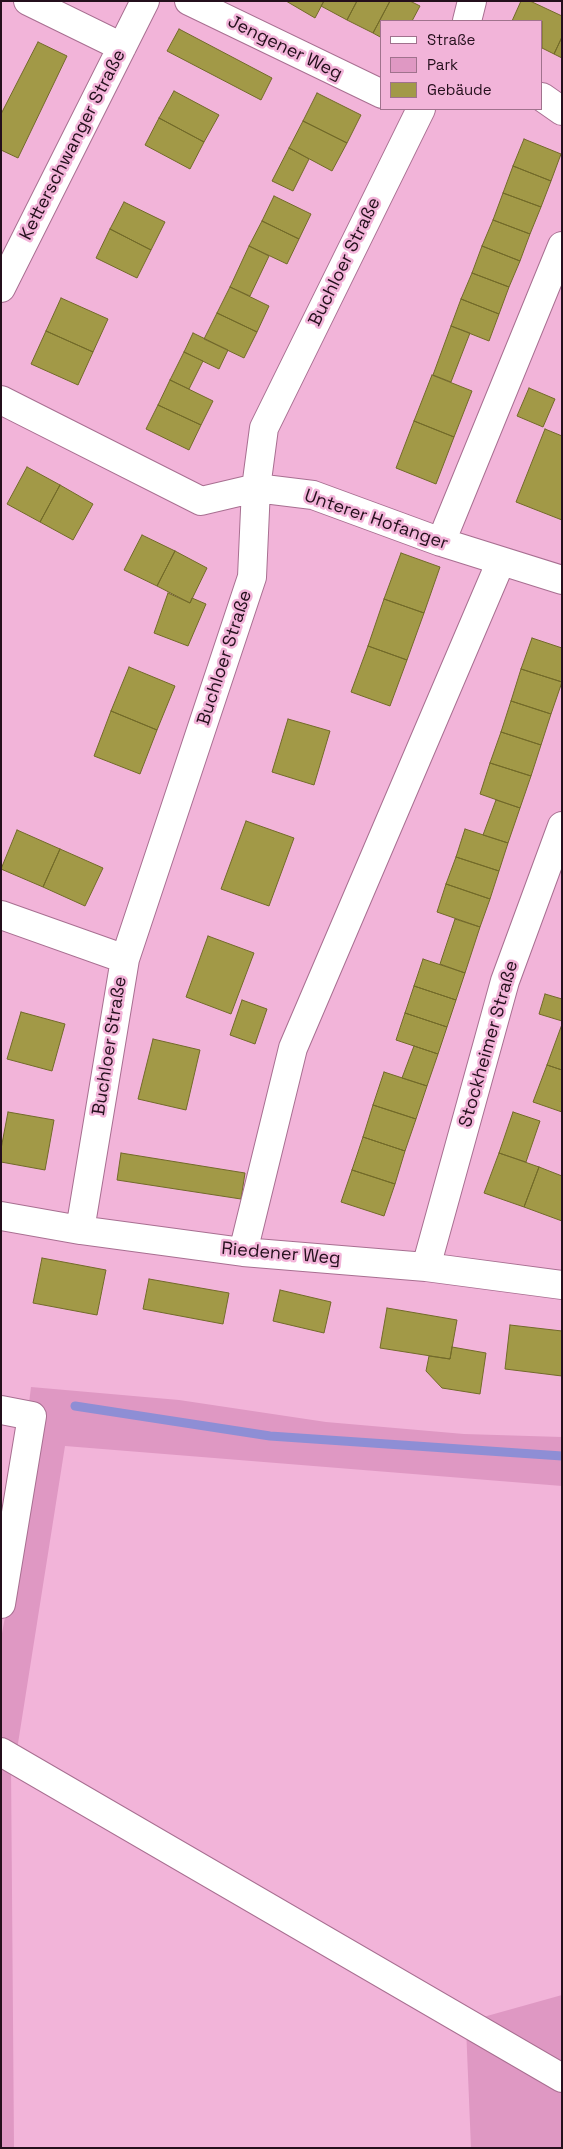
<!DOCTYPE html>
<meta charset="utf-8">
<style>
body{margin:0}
#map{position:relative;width:563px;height:2149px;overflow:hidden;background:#f2b4d9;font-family:"Space Grotesk",sans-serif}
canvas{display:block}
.frame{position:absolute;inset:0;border:2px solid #240f1c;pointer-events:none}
.legend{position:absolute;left:380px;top:20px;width:162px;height:90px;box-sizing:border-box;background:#f2b4d9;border:1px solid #a0728d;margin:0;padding:6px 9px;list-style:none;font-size:15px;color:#240f1c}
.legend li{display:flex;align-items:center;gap:10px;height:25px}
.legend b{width:25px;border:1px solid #a0728d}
</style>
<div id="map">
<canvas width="563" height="2149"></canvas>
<div class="frame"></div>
<ul class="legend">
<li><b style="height:6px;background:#fff"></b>Straße</li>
<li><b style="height:14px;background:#df98c3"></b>Park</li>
<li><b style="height:14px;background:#a29947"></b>Gebäude</li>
</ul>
</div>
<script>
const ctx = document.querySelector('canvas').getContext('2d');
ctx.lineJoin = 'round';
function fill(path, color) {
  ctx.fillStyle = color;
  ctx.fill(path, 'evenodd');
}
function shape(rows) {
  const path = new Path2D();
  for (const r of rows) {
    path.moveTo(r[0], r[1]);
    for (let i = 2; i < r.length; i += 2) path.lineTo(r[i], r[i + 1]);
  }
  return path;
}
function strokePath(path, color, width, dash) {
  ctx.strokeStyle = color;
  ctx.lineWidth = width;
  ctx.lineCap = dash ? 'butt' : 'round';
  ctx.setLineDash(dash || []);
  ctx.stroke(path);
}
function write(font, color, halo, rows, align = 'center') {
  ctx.font = font + ' "Space Grotesk",sans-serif';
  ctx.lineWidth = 5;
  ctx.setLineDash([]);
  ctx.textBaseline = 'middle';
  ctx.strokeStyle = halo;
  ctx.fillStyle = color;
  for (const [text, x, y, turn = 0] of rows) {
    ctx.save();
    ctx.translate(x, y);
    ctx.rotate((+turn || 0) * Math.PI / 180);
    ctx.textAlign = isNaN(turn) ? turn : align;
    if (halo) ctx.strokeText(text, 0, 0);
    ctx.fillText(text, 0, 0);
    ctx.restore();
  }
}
const green = shape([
 [31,1387,179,1400,326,1422,464,1434,562,1437,562,1486,65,1446,16,1756,1,1747,1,1639,43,1407,29,1403],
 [1,1760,11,1765,14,2148,1,2148],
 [562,1995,562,2148,471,2148,466,2027,469,2021]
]);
const stream = shape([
 [75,1406,270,1436,562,1456]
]);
const building = shape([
 [286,1,324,1,315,18,286,1],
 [324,1,357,1,347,20,321,6,324,1],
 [357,1,390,1,373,33,347,20,357,1],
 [390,1,410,1,420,6,412,21,382,21,382,38,373,33,390,1],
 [521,1,530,1,562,16,562,37,554,54,542,48,542,21,512,21,521,1],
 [179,29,272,78,261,100,167,51,179,29],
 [562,37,562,58,554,54,562,37],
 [38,42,67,56,18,158,1,150,1,114,38,42],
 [174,91,219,115,204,142,159,118,174,91],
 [317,93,361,115,347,143,303,121,317,93],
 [159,118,204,142,190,169,145,145,159,118],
 [303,121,347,143,332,171,289,148,303,121],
 [524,139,561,154,551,181,513,166,524,139],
 [289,148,309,159,293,191,272,181,289,148],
 [513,166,551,181,541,207,503,193,513,166],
 [503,193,541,207,530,234,493,220,503,193],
 [274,196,311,214,299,239,262,221,274,196],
 [124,202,165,222,151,250,110,229,124,202],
 [493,220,530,234,520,261,482,246,493,220],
 [262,221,299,239,287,264,249,246,262,221],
 [110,229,151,250,137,278,96,258,110,229],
 [249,246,269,256,250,296,230,287,249,246],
 [482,246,520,261,509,287,472,273,482,246],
 [472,273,509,287,499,314,461,299,472,273],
 [230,287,269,306,257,332,217,313,230,287],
 [61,298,108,319,93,352,46,331,61,298],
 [461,299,499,314,489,341,451,326,461,299],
 [217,313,257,332,244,358,204,339,217,313],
 [451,326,470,333,451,382,433,375,451,326],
 [46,331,93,352,78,385,31,364,46,331],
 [193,333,228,350,219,369,184,352,193,333],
 [184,352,203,361,189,389,170,380,184,352],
 [432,375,472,391,454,437,414,421,432,375],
 [170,380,213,401,201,425,158,405,170,380],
 [529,388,555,399,543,427,517,416,529,388],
 [158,405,201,425,189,450,146,429,158,405],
 [414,421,454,437,436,484,396,468,414,421],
 [545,429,562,436,562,520,516,502,545,429],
 [27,467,60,485,40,522,7,504,27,467],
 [60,485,93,504,73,540,40,522,60,485],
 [142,535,175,551,157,586,124,570,142,535],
 [175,551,207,568,190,603,157,586,175,551],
 [401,553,440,567,424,613,384,599,401,553],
 [168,593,190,603,192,598,206,604,188,646,154,633,168,593],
 [384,599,424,613,407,660,368,646,384,599],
 [532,638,562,648,562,682,521,669,532,638],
 [368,646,407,660,390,706,351,692,368,646],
 [129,667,175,686,157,730,111,711,129,667],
 [521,669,562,682,551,714,511,701,521,669],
 [511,701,551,714,541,745,501,732,511,701],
 [111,711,157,730,140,774,94,756,111,711],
 [288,719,330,731,314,785,272,772,288,719],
 [501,732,541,745,531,776,490,763,501,732],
 [490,763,531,776,520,808,480,794,490,763],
 [496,800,520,808,508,843,483,835,496,800],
 [246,821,294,838,269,906,221,889,246,821],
 [465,829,508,843,499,871,456,857,465,829],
 [17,830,60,849,43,887,1,869,17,830],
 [60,849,103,868,85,906,43,887,60,849],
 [456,857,499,871,490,899,446,884,456,857],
 [446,884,490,899,480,927,437,912,446,884],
 [455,919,480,927,465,973,440,964,455,919],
 [208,936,254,953,231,1014,186,997,208,936],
 [423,959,465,973,456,1000,414,986,423,959],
 [414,986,456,1000,447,1027,405,1013,414,986],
 [545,994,562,999,562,1021,539,1014,545,994],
 [242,1000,267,1009,255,1044,230,1035,242,1000],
 [21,1012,65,1024,52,1071,7,1059,21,1012],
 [405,1013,447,1027,438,1054,396,1040,405,1013],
 [561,1027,562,1028,562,1070,547,1065,561,1027],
 [153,1039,200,1050,186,1110,138,1099,153,1039],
 [414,1046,438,1054,427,1086,402,1078,414,1046],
 [547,1065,562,1070,562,1112,533,1102,547,1065],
 [384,1072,427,1086,416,1119,373,1105,384,1072],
 [373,1105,416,1119,405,1151,363,1137,373,1105],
 [8,1112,54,1120,45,1170,1,1162,1,1149,8,1112],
 [513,1112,540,1121,526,1162,499,1153,513,1112],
 [363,1137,405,1151,395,1184,352,1170,363,1137],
 [121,1153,245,1173,241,1199,117,1180,121,1153],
 [499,1153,539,1167,524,1207,484,1193,499,1153],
 [539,1167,562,1176,562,1221,524,1207,539,1167],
 [352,1170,395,1184,384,1216,341,1202,352,1170],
 [42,1258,106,1270,97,1315,33,1303,42,1258],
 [149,1279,229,1293,223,1324,143,1309,149,1279],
 [280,1290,331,1302,324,1333,273,1321,280,1290],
 [387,1308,457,1320,450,1359,380,1348,387,1308],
 [510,1325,562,1331,562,1376,505,1369,510,1325],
 [452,1347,486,1353,480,1394,442,1388,426,1371,429,1356,450,1359,452,1347]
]);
const minor = shape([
 [28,1,122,47],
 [189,1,382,94],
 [467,21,472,1],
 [542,97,562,111],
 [1,288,145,1],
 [1,400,201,501,256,488,313,495,441,542,562,580],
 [441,542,562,246],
 [1,915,125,959],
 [1,1216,80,1230,243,1252,426,1267,562,1285],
 [80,1230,125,959,252,577,256,488,264,428,421,109],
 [243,1252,293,1048,501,561],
 [426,1267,505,981,562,826],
 [1,1410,32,1416,1,1604],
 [1,1752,562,2078]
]);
const streetNames = [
 ["Jengener Weg",285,48,26],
 ["Ketterschwanger Straße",73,145,-63],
 ["Buchloer Straße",345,262,-64],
 ["Unterer Hofanger",376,520,19],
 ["Buchloer Straße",225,658,-72],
 ["Stockheimer Straße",489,1044,-74],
 ["Buchloer Straße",110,1046,-81],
 ["Riedener Weg",281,1254,5]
];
fill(green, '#df98c3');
strokePath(stream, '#8e8ed5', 9);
fill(building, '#a29947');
strokePath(building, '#726a29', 1);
strokePath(minor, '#a86f91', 30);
strokePath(minor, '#fff', 28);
write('18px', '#240f1c', '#f2b4d9', streetNames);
</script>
